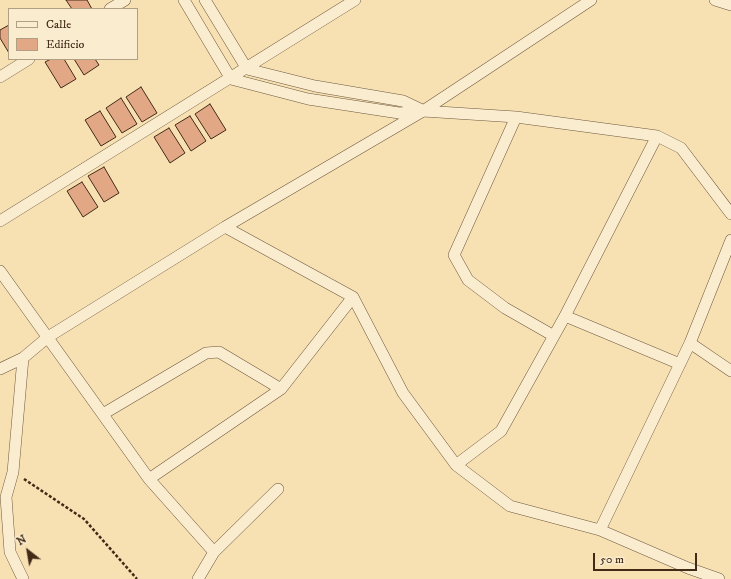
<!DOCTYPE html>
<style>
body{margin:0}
#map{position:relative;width:731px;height:579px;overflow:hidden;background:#f7e1b3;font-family:"IM FELL DW Pica",serif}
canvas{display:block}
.legend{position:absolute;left:8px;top:8px;width:130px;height:52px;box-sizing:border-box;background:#faecce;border:1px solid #b09e85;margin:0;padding:5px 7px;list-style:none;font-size:12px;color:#422a17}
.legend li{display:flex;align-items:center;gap:8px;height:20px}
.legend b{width:20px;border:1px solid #b09e85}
.north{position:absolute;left:8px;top:531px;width:40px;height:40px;-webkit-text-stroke:3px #faecce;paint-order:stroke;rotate:329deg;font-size:11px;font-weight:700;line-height:16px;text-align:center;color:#422a17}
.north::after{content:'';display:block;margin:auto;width:14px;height:18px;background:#422a17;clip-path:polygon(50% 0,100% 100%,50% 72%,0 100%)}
.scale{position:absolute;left:593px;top:553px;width:104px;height:18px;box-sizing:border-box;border:2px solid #422a17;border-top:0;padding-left:5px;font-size:12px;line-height:14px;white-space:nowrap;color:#422a17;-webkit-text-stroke:3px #faecce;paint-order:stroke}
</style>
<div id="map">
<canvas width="731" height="579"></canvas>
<ul class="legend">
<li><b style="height:5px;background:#faecce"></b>Calle</li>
<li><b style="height:11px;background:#e2a886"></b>Edificio</li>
</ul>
<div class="north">N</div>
<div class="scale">50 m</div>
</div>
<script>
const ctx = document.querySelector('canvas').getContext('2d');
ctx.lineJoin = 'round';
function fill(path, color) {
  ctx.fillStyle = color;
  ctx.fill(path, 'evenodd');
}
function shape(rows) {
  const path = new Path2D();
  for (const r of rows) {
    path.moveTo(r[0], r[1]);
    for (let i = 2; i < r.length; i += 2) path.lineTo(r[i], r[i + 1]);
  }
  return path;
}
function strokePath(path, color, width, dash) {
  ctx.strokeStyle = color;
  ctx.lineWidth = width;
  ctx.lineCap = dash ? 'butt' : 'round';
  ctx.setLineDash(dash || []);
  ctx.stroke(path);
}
const building = shape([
 [66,0,87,0,92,9,72,9,66,0],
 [9,25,9,53,0,38,0,30,9,25],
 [51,59,64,59,76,79,61,88,45,62,51,59],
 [74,59,95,59,99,65,84,75,74,59],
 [141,87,157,113,142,122,126,97,141,87],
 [121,98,137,124,122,133,106,108,121,98],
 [210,104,226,130,211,139,195,114,210,104],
 [100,111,116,137,101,146,85,120,100,111],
 [190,116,206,141,191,151,175,125,190,116],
 [169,128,185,153,170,163,154,137,169,128],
 [104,167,119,193,104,202,88,176,104,167],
 [82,182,98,207,83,217,67,191,82,182]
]);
const path = shape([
 [24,479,84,519,137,579]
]);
const minor = shape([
 [184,0,231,79,308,99,399,113,423,111,516,117,657,136,681,148,731,214],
 [205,0,247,69,315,86,403,101,422,110],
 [715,0,731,5],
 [110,9,125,0],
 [0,77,29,59],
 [516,117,454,255,468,280,505,308,554,336],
 [0,221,355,0],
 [225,227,353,297,403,393,456,465,510,506,600,530,688,568,719,579],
 [0,271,149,479,214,552,198,579],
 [565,316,680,364],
 [690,343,731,371],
 [23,358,13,472,6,497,10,552,23,579],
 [0,369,23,358,48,337,225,227,423,111,591,0],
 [103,414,206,353,219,352,281,389],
 [456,465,501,431,565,316,657,136],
 [149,479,281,389,353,297],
 [600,530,690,343,731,240],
 [214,552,278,489]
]);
fill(building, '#e2a886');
strokePath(building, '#422a17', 1);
strokePath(minor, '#6f583e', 12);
strokePath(path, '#422a17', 2.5, [3, 2]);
strokePath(minor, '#faecce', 11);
</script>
